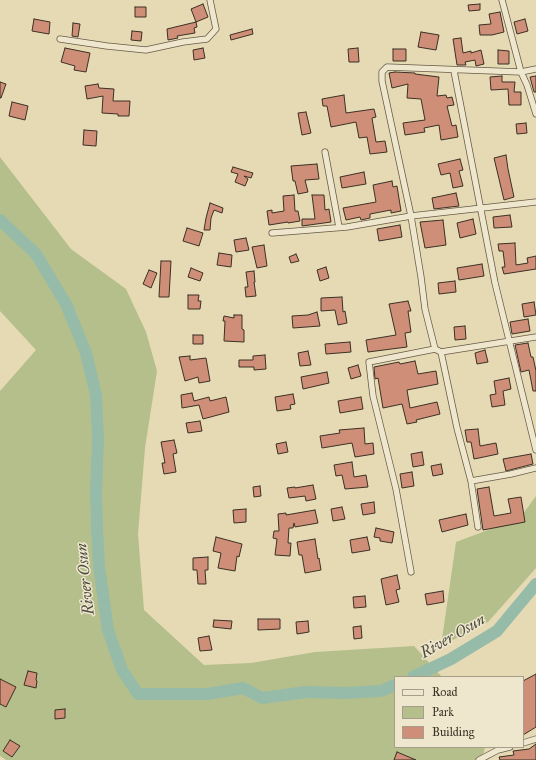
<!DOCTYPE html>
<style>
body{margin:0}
#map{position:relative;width:536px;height:760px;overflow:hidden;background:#e5dab3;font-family:"IM FELL Great Primer",serif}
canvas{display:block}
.legend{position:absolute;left:394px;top:676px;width:130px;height:72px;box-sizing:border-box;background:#eee7ce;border:1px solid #a69e8a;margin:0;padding:5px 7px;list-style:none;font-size:12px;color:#3b3024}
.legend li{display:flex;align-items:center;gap:8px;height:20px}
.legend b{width:20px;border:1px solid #a69e8a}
</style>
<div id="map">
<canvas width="536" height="760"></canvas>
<ul class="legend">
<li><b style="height:5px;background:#eee7ce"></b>Road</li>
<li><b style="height:11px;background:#b5bf8c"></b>Park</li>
<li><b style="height:11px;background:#cf8e78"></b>Building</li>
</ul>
</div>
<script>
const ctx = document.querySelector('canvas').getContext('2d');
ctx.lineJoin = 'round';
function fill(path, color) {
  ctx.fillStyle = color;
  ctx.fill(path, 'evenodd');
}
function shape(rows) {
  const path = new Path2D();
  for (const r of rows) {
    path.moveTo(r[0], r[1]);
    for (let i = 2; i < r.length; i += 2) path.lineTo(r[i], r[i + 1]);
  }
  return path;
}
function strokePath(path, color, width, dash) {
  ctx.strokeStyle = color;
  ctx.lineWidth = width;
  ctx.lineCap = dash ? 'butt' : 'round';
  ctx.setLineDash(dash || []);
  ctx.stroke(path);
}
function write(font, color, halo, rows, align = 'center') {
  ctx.font = font + ' "IM FELL Great Primer",serif';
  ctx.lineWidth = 3;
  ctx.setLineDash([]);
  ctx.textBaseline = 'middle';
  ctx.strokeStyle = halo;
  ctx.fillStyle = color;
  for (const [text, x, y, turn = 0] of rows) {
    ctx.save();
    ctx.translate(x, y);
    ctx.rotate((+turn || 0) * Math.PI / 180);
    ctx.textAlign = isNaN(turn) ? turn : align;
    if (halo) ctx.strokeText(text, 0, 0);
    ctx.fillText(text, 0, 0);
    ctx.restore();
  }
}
const green = shape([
 [0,157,71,249,126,289,146,332,157,371,145,448,138,534,144,610,204,665,251,663,315,652,414,646,442,677,395,677,395,747,485,747,482,760,6,760,0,756,0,391,36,350,0,311],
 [536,496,536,568,488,622,441,646,456,542,520,518]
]);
const river = shape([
 [0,220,36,254,66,304,86,353,96,395,98,439,96,492,97,527,99,566,108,630,122,670,138,694,207,694,243,688,262,698,306,692,345,693,381,691,395,685],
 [413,677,451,659,497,631,536,584]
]);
const building = shape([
 [203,4,208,17,196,22,191,9,203,4],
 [480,4,480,10,469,11,468,5,480,4],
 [135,7,146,7,146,17,135,17,135,7],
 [500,12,504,32,492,35,480,35,479,25,491,24,489,14,500,12],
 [34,19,50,22,49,34,32,31,34,19],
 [525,19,528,31,517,34,514,22,525,19],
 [196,22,197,27,194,28,195,33,177,36,178,38,168,40,167,29,196,22],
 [73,23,80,24,78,37,72,36,73,23],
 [252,29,253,34,231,40,230,35,252,29],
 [132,31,142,32,141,41,131,40,132,31],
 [421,32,439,35,436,50,418,47,421,32],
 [461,38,463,53,471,51,471,53,481,50,484,64,476,66,475,60,465,62,466,65,457,65,453,39,461,38],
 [65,48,90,53,86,72,74,70,75,66,61,62,65,48],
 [203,48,205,58,194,60,193,50,203,48],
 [358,48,359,62,349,62,348,49,358,48],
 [393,49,406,49,406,61,393,61,393,49],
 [498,50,509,51,509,64,498,64,498,50],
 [395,72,415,73,415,74,439,77,437,96,446,95,447,98,452,97,454,105,447,106,452,126,456,125,458,137,441,140,439,125,424,128,425,132,405,135,403,123,425,120,421,99,407,98,408,84,392,88,389,73,395,72],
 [502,76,502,82,515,82,514,92,521,92,521,105,509,105,508,89,491,90,490,77,502,76],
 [536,76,536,92,534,92,530,77,536,76],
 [0,82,6,84,1,98,0,98,0,82],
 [98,84,99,88,114,89,113,101,130,101,129,116,118,116,118,114,102,113,103,96,87,99,85,86,98,84],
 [344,95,346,113,374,109,376,117,372,118,376,142,385,141,387,152,370,154,367,137,359,138,356,122,331,127,327,106,323,106,322,99,344,95],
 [12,102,28,106,25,120,9,116,12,102],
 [306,112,311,133,302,135,298,113,306,112],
 [526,123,527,133,517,134,516,124,526,123],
 [84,130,97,131,96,146,83,145,84,130],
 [506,155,508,169,514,197,504,200,494,158,506,155],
 [460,159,463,170,459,171,463,186,453,188,450,173,441,175,438,164,460,159],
 [317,164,319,179,305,180,308,192,298,194,295,181,293,181,291,166,317,164],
 [233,167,253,173,251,178,244,176,248,179,245,186,235,182,238,174,231,172,233,167],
 [364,172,366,184,342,188,340,177,364,172],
 [392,181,393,187,397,186,401,211,391,213,391,210,370,214,370,218,361,220,360,217,346,220,343,208,376,202,373,185,392,181],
 [456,193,459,206,434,209,432,198,456,193],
 [294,195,295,211,298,211,300,221,288,223,288,222,269,225,267,211,272,210,272,213,284,211,283,196,294,195],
 [312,195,324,195,325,210,329,209,331,222,302,226,302,219,315,219,312,195],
 [210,203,223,208,222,213,214,210,211,218,210,230,204,230,206,218,210,203],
 [510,215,512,227,494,228,493,217,510,215],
 [473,219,476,234,460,238,457,223,473,219],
 [443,220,446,245,425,248,420,222,443,220],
 [400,225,402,237,379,241,377,229,400,225],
 [187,228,203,233,199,246,183,241,187,228],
 [246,238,249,250,236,252,234,240,246,238],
 [515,243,516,265,528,263,527,258,536,256,536,269,504,274,502,267,505,267,503,251,499,251,498,244,515,243],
 [264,245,267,266,257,268,252,247,264,245],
 [219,253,232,255,231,267,217,265,219,253],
 [296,254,299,261,291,263,289,257,296,254],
 [161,261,171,261,169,297,159,297,161,261],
 [482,264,484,276,459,280,457,268,482,264],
 [326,267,329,278,320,281,317,270,326,267],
 [191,268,203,273,200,281,188,277,191,268],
 [149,270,157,273,151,288,143,284,149,270],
 [254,271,255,282,254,282,256,296,246,297,245,287,248,287,246,272,254,271],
 [455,281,456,292,439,294,438,283,455,281],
 [188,295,199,295,198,301,201,301,200,309,188,309,188,295],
 [342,297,343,312,345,311,347,323,338,325,335,310,321,311,321,298,342,297],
 [408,301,411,311,408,311,411,332,405,333,407,347,368,352,366,340,396,335,389,304,408,301],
 [534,302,536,315,524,317,522,304,534,302],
 [317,312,320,326,293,328,292,316,308,315,317,312],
 [234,315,242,315,242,329,244,330,244,342,224,341,225,321,223,321,224,316,234,318,234,315],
 [528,319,530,331,512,334,510,322,528,319],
 [465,326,466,339,455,340,454,327,465,326],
 [193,335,203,335,203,344,193,344,193,335],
 [350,342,351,352,326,354,325,344,350,342],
 [528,343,531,357,533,357,536,371,536,391,533,391,529,370,521,372,515,345,528,343],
 [485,350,488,362,477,364,475,353,485,350],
 [308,351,311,365,300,366,298,353,308,351],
 [265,355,266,369,254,370,254,367,239,367,239,360,253,360,253,356,265,355],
 [190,356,190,360,206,358,210,381,199,383,198,377,185,381,179,357,190,356],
 [415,361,418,374,436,371,438,384,407,390,410,408,437,402,440,414,416,420,417,422,407,424,402,404,383,408,378,378,375,379,374,367,399,362,400,364,415,361],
 [358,365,361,376,351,379,348,368,358,365],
 [327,372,329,383,303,389,301,377,327,372],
 [509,378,511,389,503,391,505,405,492,407,490,395,496,394,494,381,509,378],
 [192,393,194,401,209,397,210,401,226,397,229,412,203,419,199,405,182,408,181,395,192,393],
 [293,394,295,404,290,405,291,409,277,411,275,397,293,394],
 [361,397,363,409,340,413,338,401,361,397],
 [200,421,202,431,188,433,186,423,200,421],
 [364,428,365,444,373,443,374,454,355,457,352,443,322,448,320,436,340,433,339,430,364,428],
 [478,429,480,446,496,443,498,454,474,459,471,442,467,442,465,430,478,429],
 [174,440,177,453,173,454,176,472,164,474,162,463,165,463,161,442,174,440],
 [286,442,288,452,278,454,276,444,286,442],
 [422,452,424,465,413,467,411,454,422,452],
 [531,454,533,464,506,471,503,459,531,454],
 [352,462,354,477,366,475,368,487,345,489,342,475,336,476,334,465,352,462],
 [441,464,443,474,433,476,431,466,441,464],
 [412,472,414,486,402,488,400,474,412,472],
 [313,485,316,499,306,501,305,496,289,498,287,488,295,487,295,488,313,485],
 [260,486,261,496,254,497,253,487,260,486],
 [489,487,494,516,511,513,508,499,521,497,525,522,483,530,477,489,489,487],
 [374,502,375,513,363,515,361,504,374,502],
 [342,507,345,519,333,521,331,509,342,507],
 [246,509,246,522,234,523,233,510,246,509],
 [315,510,318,523,295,527,294,523,293,528,289,528,288,543,291,543,290,556,275,555,277,539,273,538,274,531,279,531,278,514,286,513,286,515,315,510],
 [466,514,468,525,442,532,439,520,466,514],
 [376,528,394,532,392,543,380,541,380,538,374,537,376,528],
 [216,537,242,544,239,557,237,556,235,571,218,568,221,553,213,551,216,537],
 [367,537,370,550,352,553,350,540,367,537],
 [315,539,318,559,319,558,321,570,305,573,302,555,299,555,297,542,315,539],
 [208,557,208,570,205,570,206,584,198,584,197,570,193,570,193,558,208,557],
 [397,575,400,589,396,590,399,602,386,605,381,579,397,575],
 [443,591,444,602,427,605,425,594,443,591],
 [365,596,366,607,354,608,353,597,365,596],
 [258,619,280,619,280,629,258,630,258,619],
 [214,620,232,621,231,629,213,627,214,620],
 [308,621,309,632,297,634,296,622,308,621],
 [361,626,362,638,354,639,353,627,361,626],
 [209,636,212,650,200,651,198,638,209,636],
 [28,671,37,673,36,680,37,681,36,688,24,685,28,671],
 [536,674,536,727,523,735,523,681,536,674],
 [0,679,16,687,6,707,0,704,0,679],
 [65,709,65,718,55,719,55,710,65,709],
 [10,740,20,746,12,757,3,751,10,740],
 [536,744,536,760,500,760,499,757,514,755,513,751,529,749,536,744],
 [397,752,416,760,394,760,397,752]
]);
const street = shape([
 [502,0,521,72,527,85,536,114],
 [60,39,107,46,146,50,183,42,207,39,216,29,210,0],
 [454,71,495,283,536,450],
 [325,152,339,227],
 [272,233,347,227,411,216,536,202],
 [435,349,425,309,421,277,411,216,382,81,382,72,387,67,521,72,536,69],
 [441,352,536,337],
 [471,481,511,474,536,468],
 [411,572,396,489,373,396,369,362,435,349,441,352,457,428,471,481,478,527],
 [523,743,536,739],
 [479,760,498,750,510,747]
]);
const waterNames = [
 ["River Osun",86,579,-96],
 ["River Osun",453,637,-30]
];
fill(green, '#b5bf8c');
strokePath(river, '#96bba9', 12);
fill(building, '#cf8e78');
strokePath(building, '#3b3024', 1);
strokePath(street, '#665a48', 7);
strokePath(street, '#eee7ce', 5.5);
write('italic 16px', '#4d4c3f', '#eee7ce', waterNames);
</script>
